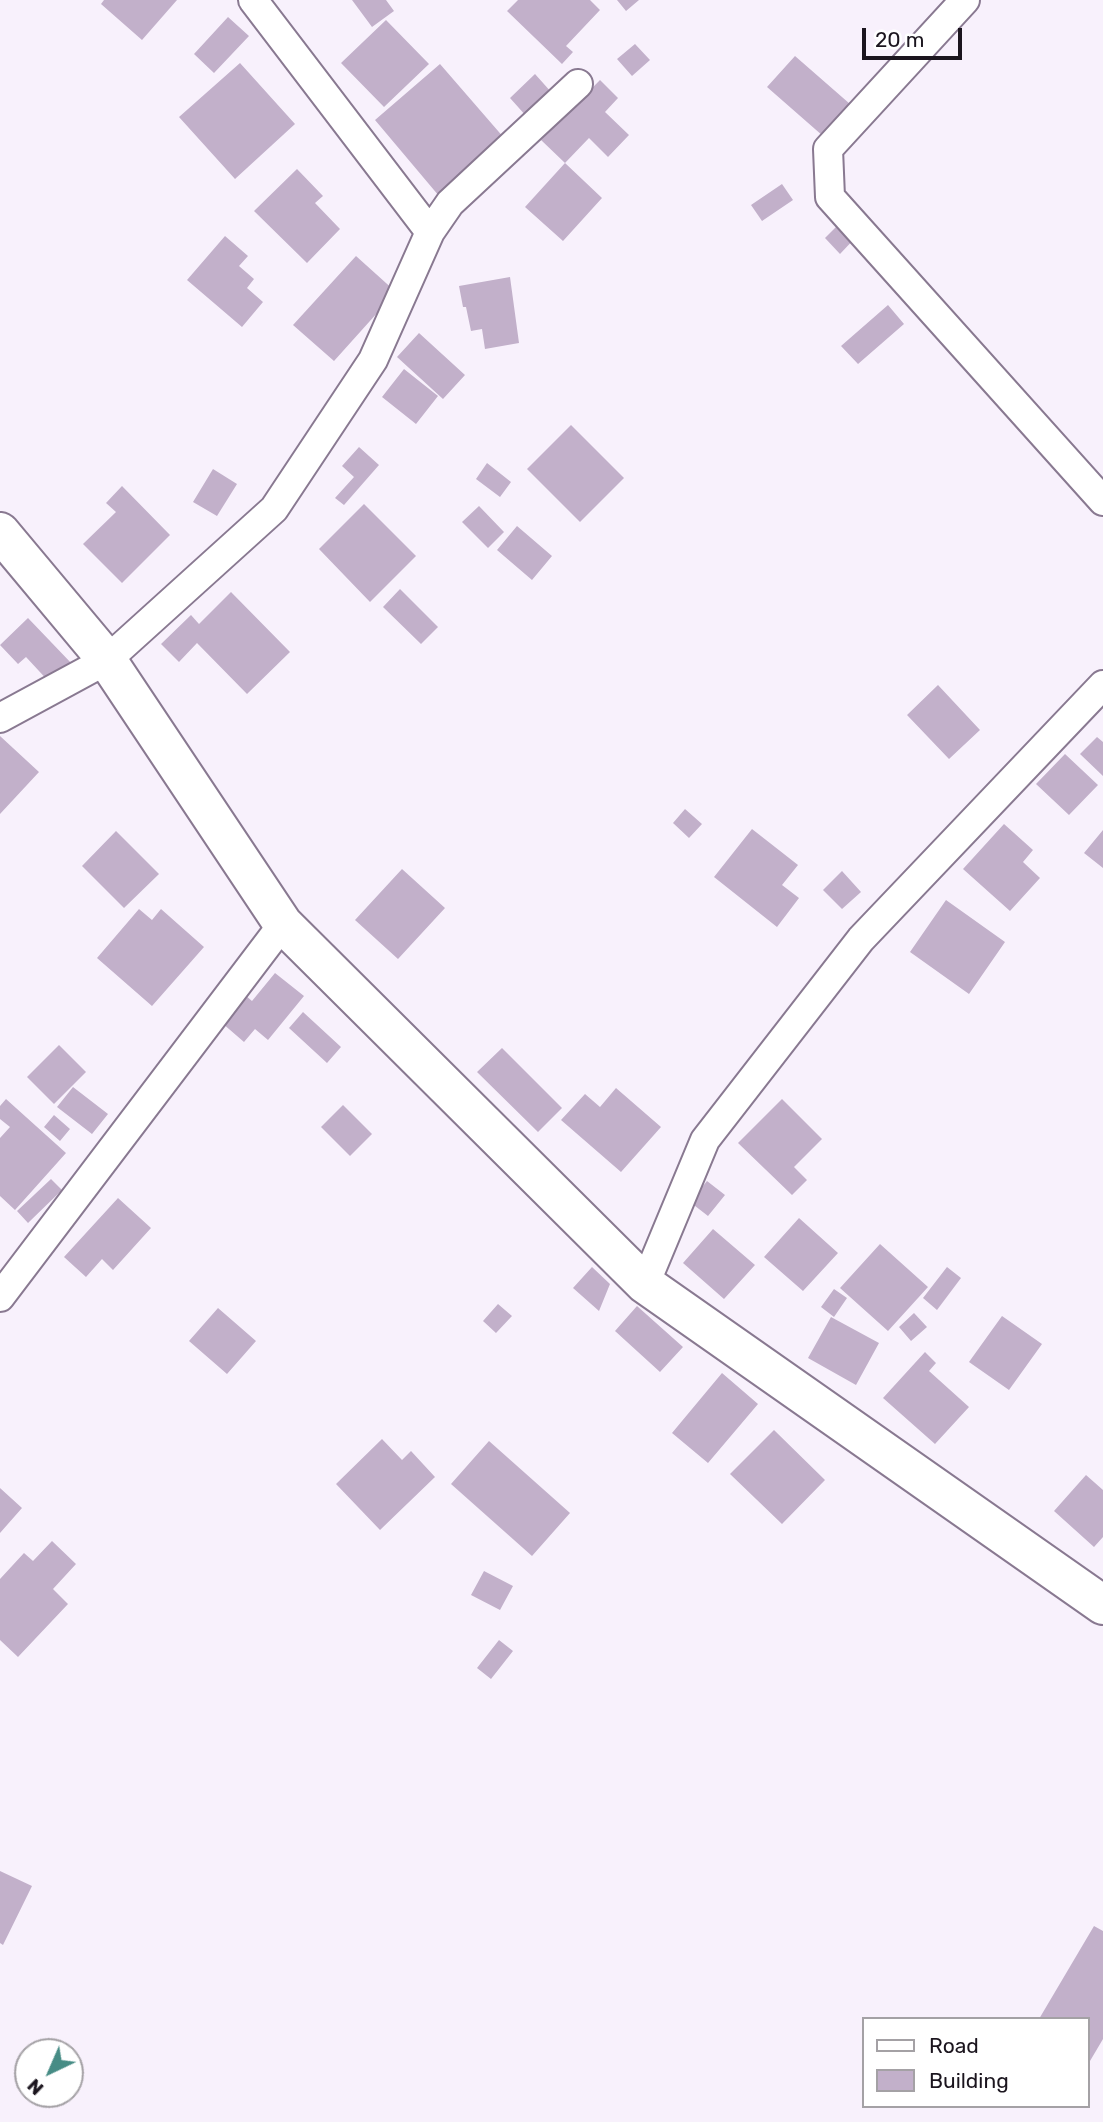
<!DOCTYPE html>
<style>
body{margin:0}
#map{position:relative;width:1103px;height:2122px;overflow:hidden;background:#f8f1fc;font-family:Rubik,sans-serif}
canvas{display:block}
.legend{position:absolute;left:862px;top:2017px;width:228px;height:91px;box-sizing:border-box;background:#fff;border:2px solid #a4a1a5;margin:0;padding:9px 12px;list-style:none;font-size:21px;color:#1b151e}
.legend li{display:flex;align-items:center;gap:14px;height:35px}
.legend b{width:35px;border:2px solid #a4a1a5}
.north{position:absolute;left:14px;top:2038px;width:70px;height:70px;box-sizing:border-box;background:#fff;border:2px solid #a4a1a5;border-radius:50%;rotate:224deg;font-size:19px;font-weight:700;line-height:28px;text-align:center;color:#1b151e}
.north::after{content:'';display:block;margin:auto;width:24px;height:32px;background:#468c85;clip-path:polygon(50% 0,100% 100%,50% 72%,0 100%)}
.scale{position:absolute;left:862px;top:28px;width:100px;height:32px;box-sizing:border-box;border:4px solid #1b151e;border-top:0;padding-left:9px;font-size:21px;line-height:24px;white-space:nowrap;color:#1b151e;-webkit-text-stroke:5px #fff;paint-order:stroke}
</style>
<div id="map">
<canvas width="1103" height="2122"></canvas>
<ul class="legend">
<li><b style="height:9px;background:#fff"></b>Road</li>
<li><b style="height:19px;background:#c2b0ca"></b>Building</li>
</ul>
<div class="north">N</div>
<div class="scale">20 m</div>
</div>
<script>
const ctx = document.querySelector('canvas').getContext('2d');
ctx.lineJoin = 'round';
function fill(path, color) {
  ctx.fillStyle = color;
  ctx.fill(path, 'evenodd');
}
function shape(rows) {
  const path = new Path2D();
  for (const r of rows) {
    path.moveTo(r[0], r[1]);
    for (let i = 2; i < r.length; i += 2) path.lineTo(r[i], r[i + 1]);
  }
  return path;
}
function strokePath(path, color, width, dash) {
  ctx.strokeStyle = color;
  ctx.lineWidth = width;
  ctx.lineCap = dash ? 'butt' : 'round';
  ctx.setLineDash(dash || []);
  ctx.stroke(path);
}
const building = shape([
 [104,0,177,0,142,40,101,4],
 [352,0,386,0,394,11,372,27],
 [518,0,590,0,600,10,566,46,573,52,562,64,507,11],
 [617,0,639,0,626,11],
 [228,17,249,36,214,73,194,54],
 [386,20,429,64,384,107,341,63],
 [635,44,650,60,632,76,617,59],
 [795,56,850,104,823,136,767,87],
 [240,63,295,124,235,179,179,117],
 [440,64,505,139,439,196,375,120],
 [535,74,552,93,527,117,510,98],
 [600,80,618,98,605,112,629,135,608,157,589,138,565,163,541,140],
 [565,163,602,198,563,241,525,207],
 [297,169,323,196,315,203,340,229,307,263,254,211],
 [782,184,793,200,762,221,751,205],
 [842,221,857,236,840,254,825,238],
 [225,236,248,256,239,266,254,279,247,288,263,302,242,327,187,280],
 [356,256,396,292,334,361,293,325],
 [510,277,519,343,485,349,482,329,471,331,466,307,463,307,459,286],
 [888,305,904,324,858,364,841,346],
 [419,333,465,375,443,399,397,357],
 [404,369,438,396,416,424,382,397],
 [571,425,624,478,580,522,527,469],
 [359,447,379,465,344,505,335,498,354,477,342,466],
 [487,463,511,482,500,497,476,479],
 [213,469,237,484,217,516,193,502],
 [122,486,170,535,122,583,83,544,116,512,106,503],
 [364,504,416,556,370,602,319,549],
 [479,506,504,532,488,548,462,522],
 [517,526,552,556,532,580,497,550],
 [400,589,438,627,421,644,383,607],
 [231,592,290,652,247,694,197,643,179,662,161,644,191,615,199,624],
 [28,618,73,665,52,685,26,657,18,664,0,645],
 [938,685,980,730,949,759,907,715],
 [0,736,39,772,0,814],
 [1097,737,1103,742,1103,776,1080,754],
 [1065,754,1098,785,1069,815,1036,784],
 [685,809,702,824,689,838,673,823],
 [1004,824,1033,850,1023,862,1040,878,1010,911,963,869],
 [752,829,798,865,782,885,799,898,777,927,714,877],
 [1103,830,1103,868,1084,853],
 [116,831,159,874,124,908,82,866],
 [402,869,445,908,398,959,355,920],
 [842,871,861,892,842,909,823,890],
 [946,900,1005,942,969,994,910,952],
 [139,909,152,920,161,909,204,947,152,1006,97,958],
 [275,973,304,996,268,1040,255,1029,244,1042,222,1023,245,995,252,1001],
 [303,1012,341,1047,327,1063,289,1028],
 [59,1045,86,1072,54,1104,27,1077],
 [502,1048,562,1108,538,1132,477,1072],
 [73,1087,108,1114,92,1134,57,1107],
 [616,1088,661,1127,621,1172,561,1120,585,1094,600,1107],
 [6,1099,66,1153,15,1210,0,1196,0,1138,10,1127,0,1119,0,1106],
 [782,1099,822,1139,794,1167,807,1180,792,1195,738,1143],
 [343,1105,372,1134,350,1156,321,1127],
 [54,1115,70,1129,60,1141,44,1127],
 [51,1179,62,1190,28,1223,17,1211],
 [707,1181,725,1195,708,1216,690,1202],
 [118,1198,151,1228,113,1270,102,1259,86,1277,64,1257],
 [799,1218,838,1253,803,1291,764,1257],
 [713,1229,755,1265,724,1299,683,1263],
 [880,1244,928,1287,888,1331,840,1288],
 [592,1267,610,1284,599,1311,573,1288],
 [947,1267,961,1278,937,1310,923,1298],
 [834,1289,847,1298,834,1317,821,1307],
 [498,1304,512,1316,496,1333,483,1321],
 [637,1306,683,1347,660,1372,615,1331],
 [218,1308,256,1341,227,1374,189,1341],
 [914,1313,927,1327,911,1341,899,1327],
 [1002,1316,1042,1344,1009,1390,969,1362],
 [831,1317,879,1343,856,1385,808,1358],
 [925,1352,936,1363,929,1371,969,1407,935,1444,883,1398],
 [722,1373,758,1404,708,1463,672,1433],
 [774,1430,825,1480,782,1524,730,1474],
 [382,1439,402,1460,411,1451,435,1477,380,1530,336,1484],
 [489,1441,570,1513,532,1556,451,1484],
 [1086,1475,1103,1490,1103,1537,1094,1547,1054,1511],
 [0,1488,22,1508,0,1533],
 [52,1541,76,1564,53,1589,68,1604,18,1657,0,1640,0,1579,24,1553,33,1561],
 [484,1571,513,1586,500,1610,471,1595],
 [499,1640,513,1651,491,1679,477,1668],
 [0,1871,32,1886,3,1945,0,1943],
 [1094,1926,1103,1931,1103,2039,1090,2061,1087,2060,1087,2019,1039,2019]
]);
const street = shape([
 [965,0,828,149,830,197,1103,501],
 [430,232,450,203,578,84],
 [0,718,107,660,274,509,373,360,430,232,253,0],
 [645,1284,705,1140,861,939,1103,685],
 [0,1297,283,924]
]);
const secondary = shape([
 [0,532,107,660,283,924,645,1284,1103,1605]
]);
fill(building, '#c2b0ca');
strokePath(street, '#897991', 32);
strokePath(secondary, '#897991', 42);
strokePath(street, '#fff', 28);
strokePath(secondary, '#fff', 38);
</script>
